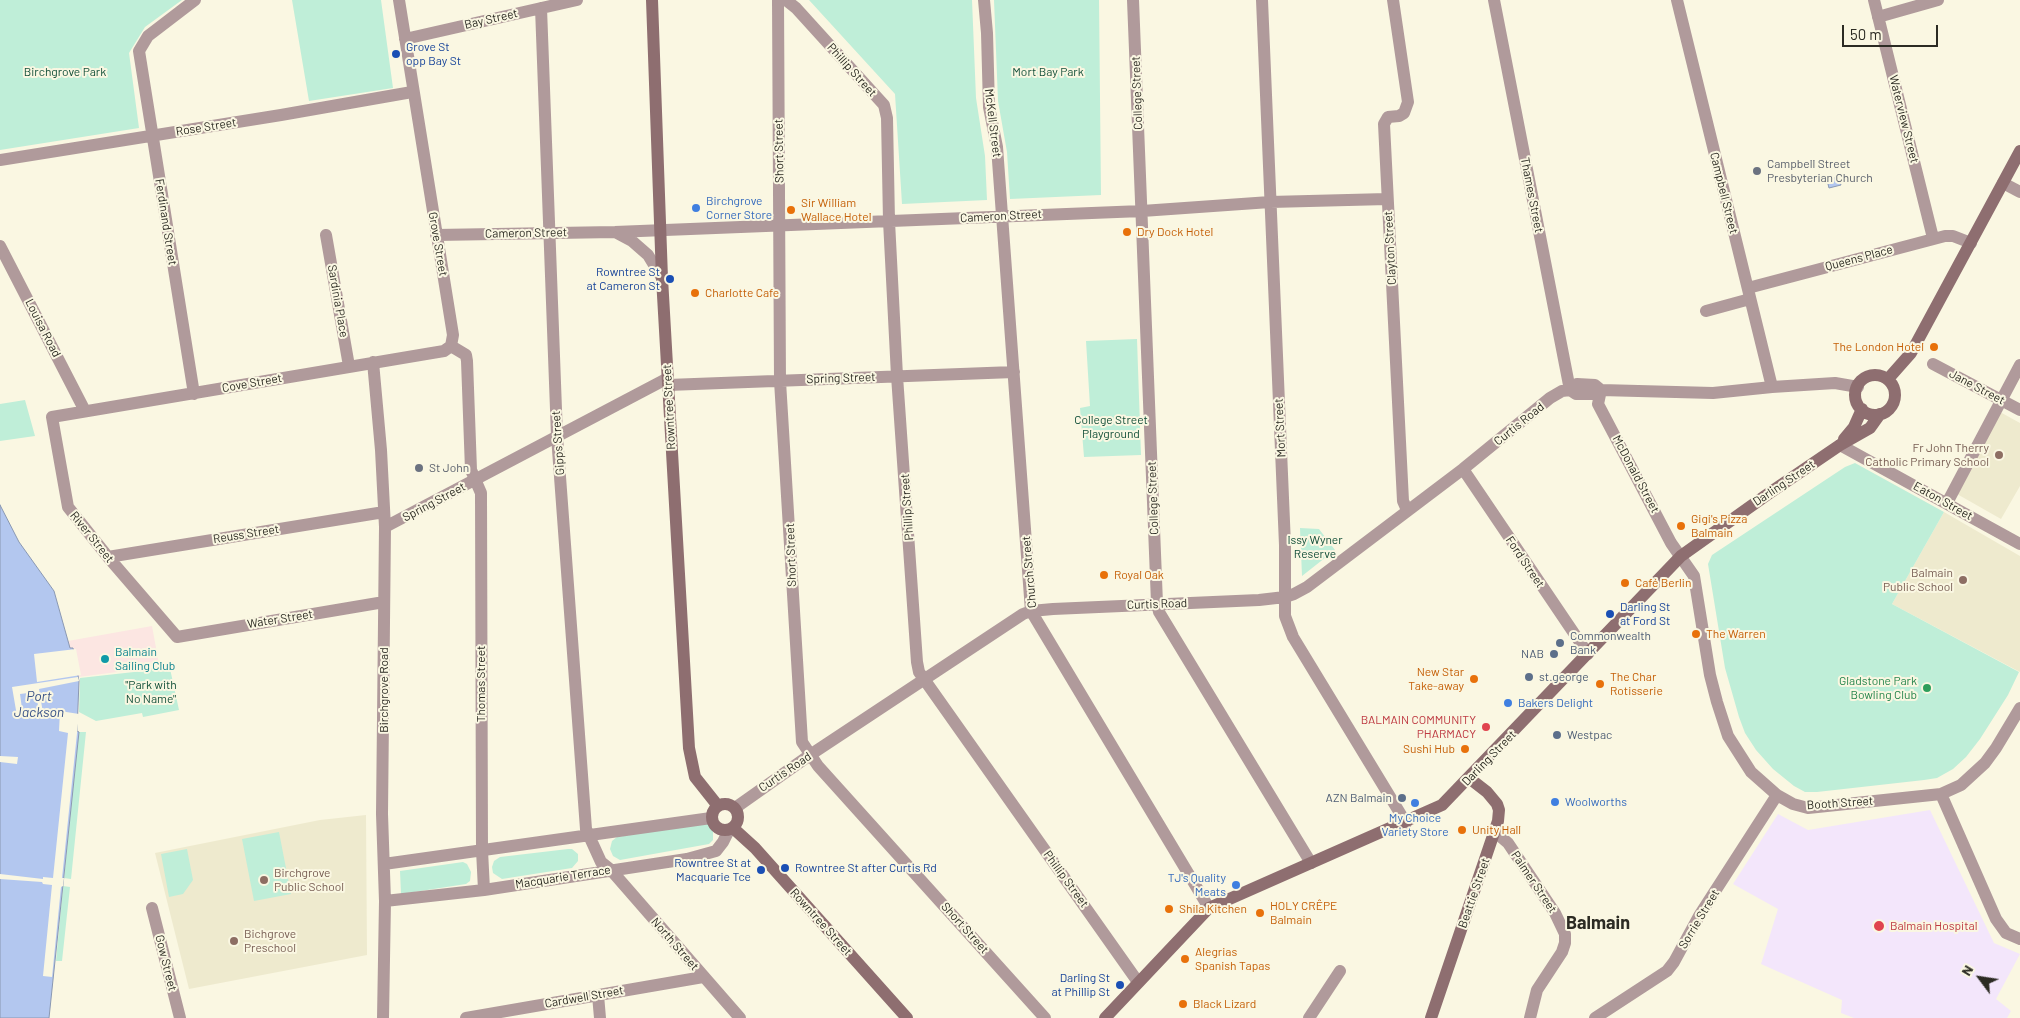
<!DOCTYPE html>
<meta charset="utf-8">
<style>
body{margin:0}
#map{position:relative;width:2020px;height:1018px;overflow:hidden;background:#faf7e2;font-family:Barlow,sans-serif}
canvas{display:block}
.north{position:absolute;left:1955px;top:953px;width:50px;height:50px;-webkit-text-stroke:4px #faf7e2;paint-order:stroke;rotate:301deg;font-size:14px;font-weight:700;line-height:20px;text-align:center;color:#2c2b23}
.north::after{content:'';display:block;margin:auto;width:18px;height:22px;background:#2c2b23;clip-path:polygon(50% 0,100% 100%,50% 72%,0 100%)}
.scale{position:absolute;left:1842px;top:25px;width:96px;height:22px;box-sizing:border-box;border:2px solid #2c2b23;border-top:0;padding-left:6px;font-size:15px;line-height:18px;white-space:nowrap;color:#2c2b23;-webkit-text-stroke:4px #faf7e2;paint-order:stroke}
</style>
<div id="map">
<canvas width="2020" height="1018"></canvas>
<div class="north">N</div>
<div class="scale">50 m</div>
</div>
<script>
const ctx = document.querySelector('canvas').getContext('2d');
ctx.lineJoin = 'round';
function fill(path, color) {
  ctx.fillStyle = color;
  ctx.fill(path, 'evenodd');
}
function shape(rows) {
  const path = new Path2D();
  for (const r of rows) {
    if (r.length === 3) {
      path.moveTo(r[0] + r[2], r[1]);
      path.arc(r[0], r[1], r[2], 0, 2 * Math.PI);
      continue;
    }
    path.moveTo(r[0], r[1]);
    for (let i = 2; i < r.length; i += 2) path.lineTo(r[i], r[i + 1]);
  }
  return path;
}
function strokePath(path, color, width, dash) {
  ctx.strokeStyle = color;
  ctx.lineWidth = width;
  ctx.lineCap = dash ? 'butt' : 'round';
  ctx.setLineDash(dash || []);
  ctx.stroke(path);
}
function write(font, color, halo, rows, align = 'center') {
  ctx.font = font + ' Barlow,sans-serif';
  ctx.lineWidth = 4;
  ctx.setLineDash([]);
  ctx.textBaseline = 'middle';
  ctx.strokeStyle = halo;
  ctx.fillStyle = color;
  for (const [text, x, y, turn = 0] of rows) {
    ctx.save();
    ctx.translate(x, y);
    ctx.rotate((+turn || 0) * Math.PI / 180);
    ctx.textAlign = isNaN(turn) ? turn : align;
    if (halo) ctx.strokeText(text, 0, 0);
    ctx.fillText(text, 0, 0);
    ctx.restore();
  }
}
const commercial = shape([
 [152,626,159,664,133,670,78,677,73,648,70,649,68,641]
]);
const built = shape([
 [2000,412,2020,423,2020,486,2001,519,1957,494],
 [1944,512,2020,556,2020,672,1892,604],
 [366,815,367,955,189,989,155,853,320,820]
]);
const medical = shape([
 [1930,810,1994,943,2020,954,1996,999,2011,1011,2007,1018,1854,1018,1841,1013,1842,1000,1761,964,1778,909,1733,884,1778,814,1808,830]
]);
const green = shape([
 [0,0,182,0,145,27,129,53,139,128,0,150],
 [292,0,381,0,393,88,309,101],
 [809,0,972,0,976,98,985,156,987,200,902,204,895,94],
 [994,0,1099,0,1101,195,1010,199,1007,152,998,101],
 [1137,339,1141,455,1084,457,1080,408,1090,406,1086,341],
 [25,400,35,436,0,441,0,404],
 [1855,463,1944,512,1892,604,2019,672,2008,695,1980,739,1966,757,1953,769,1937,778,1924,780,1817,792,1805,792,1794,786,1773,769,1756,750,1745,733,1739,717,1725,668,1708,564,1712,555,1845,467],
 [1300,528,1319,529,1335,550,1302,576],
 [169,664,179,710,143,717,142,713,96,721,79,712,80,678,134,672],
 [79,732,86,732,71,879,64,878],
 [707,822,713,829,713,840,709,844,620,860,613,856,610,849,612,841,617,837],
 [279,832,291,894,254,901,242,839],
 [187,849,193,880,183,894,169,897,161,854],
 [568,849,572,849,578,854,578,861,572,868,502,879,493,873,492,867,494,861,500,857],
 [463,862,467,864,471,872,470,881,466,884,401,894,400,871],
 [63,886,70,887,62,961,56,961]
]);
const water = shape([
 [1838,177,1841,185,1829,188,1827,180,1838,177],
 [0,505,19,542,54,591,70,648,73,648,79,681,77,731,79,732,49,1018,0,1018,0,505]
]);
const pier = shape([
 [76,649,81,675,37,682,34,654],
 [78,677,79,681,39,689,43,713,39,713,36,692,20,694,23,716,17,716,12,687],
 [60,711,79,714,62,878,64,878,63,886,61,887,52,977,43,976,52,885,43,884,42,882,0,879,0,874,43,879,43,877,53,878,68,733,59,731],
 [0,756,18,757,17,764,0,762]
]);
const street = shape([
 [399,0,453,335,451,346],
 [778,0,780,381,802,742,818,766,1045,1018],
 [786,0,796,8,884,105,887,118,889,221,897,376,917,662,919,672,1138,982],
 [984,0,987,33,989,107,997,147,1031,611,1209,908],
 [1133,0,1157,603,1159,612,1311,863],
 [1262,0,1285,545,1285,616,1293,637,1406,823],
 [1393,0,1408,102,1404,113,1399,116,1388,117,1384,124,1403,501,1407,510],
 [1494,0,1570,390],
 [1677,0,1772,387],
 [1874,0,1933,238],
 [541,8,557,436,586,829,601,862,611,870,740,1018],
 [1878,17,1938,0],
 [405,39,577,0],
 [0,160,281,115,412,92],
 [2003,183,2020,192],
 [617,233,632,241,648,255,662,278],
 [326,235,349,366],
 [436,235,615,232,1142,211,1270,202,1387,199],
 [0,246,85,411],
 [1748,288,1945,236,1953,236,1971,243],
 [1706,311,1750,299],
 [451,346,466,355,467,361,471,470,481,493,482,850,484,890],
 [373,362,381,450,385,527,382,814,385,901,383,1018],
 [1933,364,2020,410],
 [668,385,1014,372],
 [1570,390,1576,394,1592,394,1601,390,1713,393,1772,387,1835,383,1858,387],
 [1601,390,1598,404,1671,543,1694,576,1710,675,1717,702,1728,736,1751,772,1777,795,1793,804,1808,808,1941,794,1996,919,2006,933,2020,939],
 [194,394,139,51,148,36,195,0],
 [1840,445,2020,544],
 [1463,469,1588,654],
 [1947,503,2020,365],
 [385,527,668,378],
 [108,557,384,512],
 [384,602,177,637,108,557,68,507,52,417,426,354,444,351,451,346],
 [1941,794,1961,785,1985,763,1996,748,2020,708],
 [735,808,810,755,1023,614,1031,611,1053,609,1259,600,1285,597,1294,594,1307,587,1463,469,1550,398,1562,391,1570,390,1577,384,1595,385,1601,390],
 [1495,832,1508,843,1555,913,1565,934,1565,943,1562,952,1537,990,1530,1018],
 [384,864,711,818],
 [385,901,484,890,687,859,716,851,723,842,729,830],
 [152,908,180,1018],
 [598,995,600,1018],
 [466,1018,703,977],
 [1309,1018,1340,971],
 [1595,1018,1667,971,1674,962,1699,916,1777,795]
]);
const secondary = shape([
 [652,0,662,278,689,748,695,777,718,806],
 [1875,395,20],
 [1888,379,1911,353,2020,151],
 [1844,439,1854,427,1862,409],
 [725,817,13],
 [733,828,755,848,907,1018],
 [1105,1018,1209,908,1442,805,1681,556,1768,494,1840,445,1870,428,1880,414],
 [1431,1018,1498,821,1499,810,1497,804,1487,792,1469,778]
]);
const markers = [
 [396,54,5,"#1a4fb4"],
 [1757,171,5,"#6b7280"],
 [696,208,5,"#3f7fe0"],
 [791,210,5,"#e8710a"],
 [1127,232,5,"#e8710a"],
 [670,279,5,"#1a4fb4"],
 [695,293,5,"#e8710a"],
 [1934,347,5,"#e8710a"],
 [1999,455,5,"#8d6e63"],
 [419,468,5,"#6b7280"],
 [1681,526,5,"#e8710a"],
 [1104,575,5,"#e8710a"],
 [1963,580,5,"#8d6e63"],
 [1625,583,5,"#e8710a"],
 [1610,614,5,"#1a4fb4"],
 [1696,634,5,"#e8710a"],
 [1560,643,5,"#5c6f8a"],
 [1554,654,5,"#5c6f8a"],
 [105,659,5,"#0f9aa8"],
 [1529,677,5,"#5c6f8a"],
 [1474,679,5,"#e8710a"],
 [1600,684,5,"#e8710a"],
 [1927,688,5,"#2e9e5b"],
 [1508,703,5,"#3f7fe0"],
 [1486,727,5,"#e0444e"],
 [1557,735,5,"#5c6f8a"],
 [1465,749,5,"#e8710a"],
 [1402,798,5,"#5c6f8a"],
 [1555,802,5,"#3f7fe0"],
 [1415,803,5,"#3f7fe0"],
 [1462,830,5,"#e8710a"],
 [785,868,5,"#1a4fb4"],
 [761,870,5,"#1a4fb4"],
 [264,880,5,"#8d6e63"],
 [1236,885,5,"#3f7fe0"],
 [1169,909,5,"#e8710a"],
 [1260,913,5,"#e8710a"],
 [1879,926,6,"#e0444e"],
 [234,941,5,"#8d6e63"],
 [1185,959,5,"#e8710a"],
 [1120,985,5,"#1a4fb4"],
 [1183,1004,5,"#e8710a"]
];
const streetNames = [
 ["Bay Street",491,19,-13],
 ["Phillip Street",852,70,48],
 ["College Street",1137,93,-92],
 ["Waterview Street",1904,119,76],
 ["McKell Street",993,123,83],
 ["Rose Street",206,127,-9],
 ["Short Street",779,151,-91],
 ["Campbell Street",1724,193,76],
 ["Thames Street",1532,195,79],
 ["Cameron Street",1001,216,-3],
 ["Ferdinand Street",166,222,81],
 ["Cameron Street",526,233,-1],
 ["Grove Street",438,244,80],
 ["Clayton Street",1390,248,-93],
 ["Queens Place",1859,258,-15],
 ["Sardinia Place",338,301,80],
 ["Louisa Road",43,328,63],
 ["Spring Street",841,378,-2],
 ["Cove Street",252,383,-10],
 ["Jane Street",1977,387,28],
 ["Rowntree Street",669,407,-93],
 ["Curtis Road",1519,424,-39],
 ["Mort Street",1280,428,-93],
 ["Gipps Street",558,443,-94],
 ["McDonald Street",1636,474,62],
 ["Darling Street",1784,483,-34],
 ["College Street",1153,498,-92],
 ["Eaton Street",1943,501,29],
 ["Spring Street",434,502,-28],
 ["Phillip Street",907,507,-94],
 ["Reuss Street",246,534,-9],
 ["River Street",92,537,51],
 ["Short Street",791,555,-92],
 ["Ford Street",1525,562,56],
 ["Church Street",1029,572,-95],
 ["Curtis Road",1157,604,-2],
 ["Water Street",280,619,-9],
 ["Thomas Street",481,684,-90],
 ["Birchgrove Road",384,690,-90],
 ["Darling Street",1489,758,-46],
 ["Curtis Road",785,772,-34],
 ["Booth Street",1840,803,-4],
 ["Macquarie Terrace",563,877,-9],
 ["Phillip Street",1066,879,54],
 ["Palmer Street",1534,882,56],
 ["Beattie Street",1474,893,-71],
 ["Sorrie Street",1699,919,-59],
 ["Rowntree Street",821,922,48],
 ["Short Street",965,928,48],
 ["North Street",675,944,49],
 ["Gow Street",166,963,76],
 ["Cardwell Street",584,997,-10]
];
const transitNames = [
 ["Grove St",406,47],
 ["opp Bay St",406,61],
 ["Rowntree St",660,272,"right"],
 ["at Cameron St",660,286,"right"],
 ["Darling St",1620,607],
 ["at Ford St",1620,621],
 ["Rowntree St at",751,863,"right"],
 ["Macquarie Tce",751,877,"right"],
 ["Rowntree St after Curtis Rd",795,868],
 ["Darling St",1110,978,"right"],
 ["at Phillip St",1110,992,"right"]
];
const parkNames = [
 ["Birchgrove Park",65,72],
 ["Mort Bay Park",1048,72],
 ["College Street",1111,420],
 ["Playground",1111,434],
 ["Issy Wyner",1315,540],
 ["Reserve",1315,554],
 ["\"Park with",151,685],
 ["No Name\"",151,699]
];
const worshipNames = [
 ["Campbell Street",1767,164],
 ["Presbyterian Church",1767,178],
 ["St John",429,468]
];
const shopNames = [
 ["Birchgrove",706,201],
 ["Corner Store",706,215],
 ["Bakers Delight",1518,703],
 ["Woolworths",1565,802],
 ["My Choice",1415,818,"center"],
 ["Variety Store",1415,832,"center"],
 ["TJ's Quality",1226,878,"right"],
 ["Meats",1226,892,"right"]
];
const foodNames = [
 ["Sir William",801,203],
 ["Wallace Hotel",801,217],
 ["Dry Dock Hotel",1137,232],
 ["Charlotte Cafe",705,293],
 ["The London Hotel",1924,347,"right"],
 ["Gigi's Pizza",1691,519],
 ["Balmain",1691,533],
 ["Royal Oak",1114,575],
 ["Café Berlin",1635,583],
 ["The Warren",1706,634],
 ["New Star",1464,672,"right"],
 ["Take-away",1464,686,"right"],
 ["The Char",1610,677],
 ["Rotisserie",1610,691],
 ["Sushi Hub",1455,749,"right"],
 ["Unity Hall",1472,830],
 ["HOLY CRÊPE",1270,906],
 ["Balmain",1270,920],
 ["Shila Kitchen",1179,909],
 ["Alegrias",1195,952],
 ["Spanish Tapas",1195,966],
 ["Black Lizard",1193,1004]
];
const educationNames = [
 ["Fr John Therry",1989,448],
 ["Catholic Primary School",1989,462],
 ["Balmain",1953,573],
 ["Public School",1953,587],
 ["Birchgrove",274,873,"left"],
 ["Public School",274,887,"left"],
 ["Bichgrove",244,934,"left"],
 ["Preschool",244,948,"left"]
];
const serviceNames = [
 ["Commonwealth",1570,636],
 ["Bank",1570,650],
 ["NAB",1544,654,"right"],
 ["st.george",1539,677],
 ["Westpac",1567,735],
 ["AZN Balmain",1392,798,"right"]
];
const cultureNames = [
 ["Balmain",115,652],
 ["Sailing Club",115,666]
];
const leisureNames = [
 ["Gladstone Park",1917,681],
 ["Bowling Club",1917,695]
];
const healthNames = [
 ["BALMAIN COMMUNITY",1476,720],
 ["PHARMACY",1476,734],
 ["Balmain Hospital",1890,926,"left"]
];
const waterNames = [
 ["Port",39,696],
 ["Jackson",39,712]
];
const districtNames = [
 ["Balmain",1598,923]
];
fill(commercial, '#fce6e2');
fill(built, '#eeeace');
fill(medical, '#f3e6fb');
fill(green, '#bfeed8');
fill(water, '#b3c7ef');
strokePath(water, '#8a98b2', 1);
fill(pier, '#faf7e2');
strokePath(street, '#b09a9b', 12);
strokePath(secondary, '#8e6e70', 12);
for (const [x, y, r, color] of markers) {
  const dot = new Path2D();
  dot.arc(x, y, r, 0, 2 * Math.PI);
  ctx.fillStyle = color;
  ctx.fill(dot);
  strokePath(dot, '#faf7e2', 2);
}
write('12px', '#2c2b23', '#faf7e2', streetNames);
write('12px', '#164399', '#faf7e2', transitNames, 'left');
write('12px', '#124f39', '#faf7e2', parkNames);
write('12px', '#5b616d', '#faf7e2', worshipNames, 'left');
write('12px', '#366cbe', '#faf7e2', shopNames, 'left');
write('12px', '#c56008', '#faf7e2', foodNames, 'left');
write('12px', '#785e54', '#faf7e2', educationNames, 'right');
write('12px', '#4e5e75', '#faf7e2', serviceNames, 'left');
write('12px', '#0d838f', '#faf7e2', cultureNames, 'left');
write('12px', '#27864d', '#faf7e2', leisureNames, 'right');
write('12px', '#be3a42', '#faf7e2', healthNames, 'right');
write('italic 14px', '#3b5488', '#faf7e2', waterNames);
write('bold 18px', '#2c2b23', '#faf7e2', districtNames);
</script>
